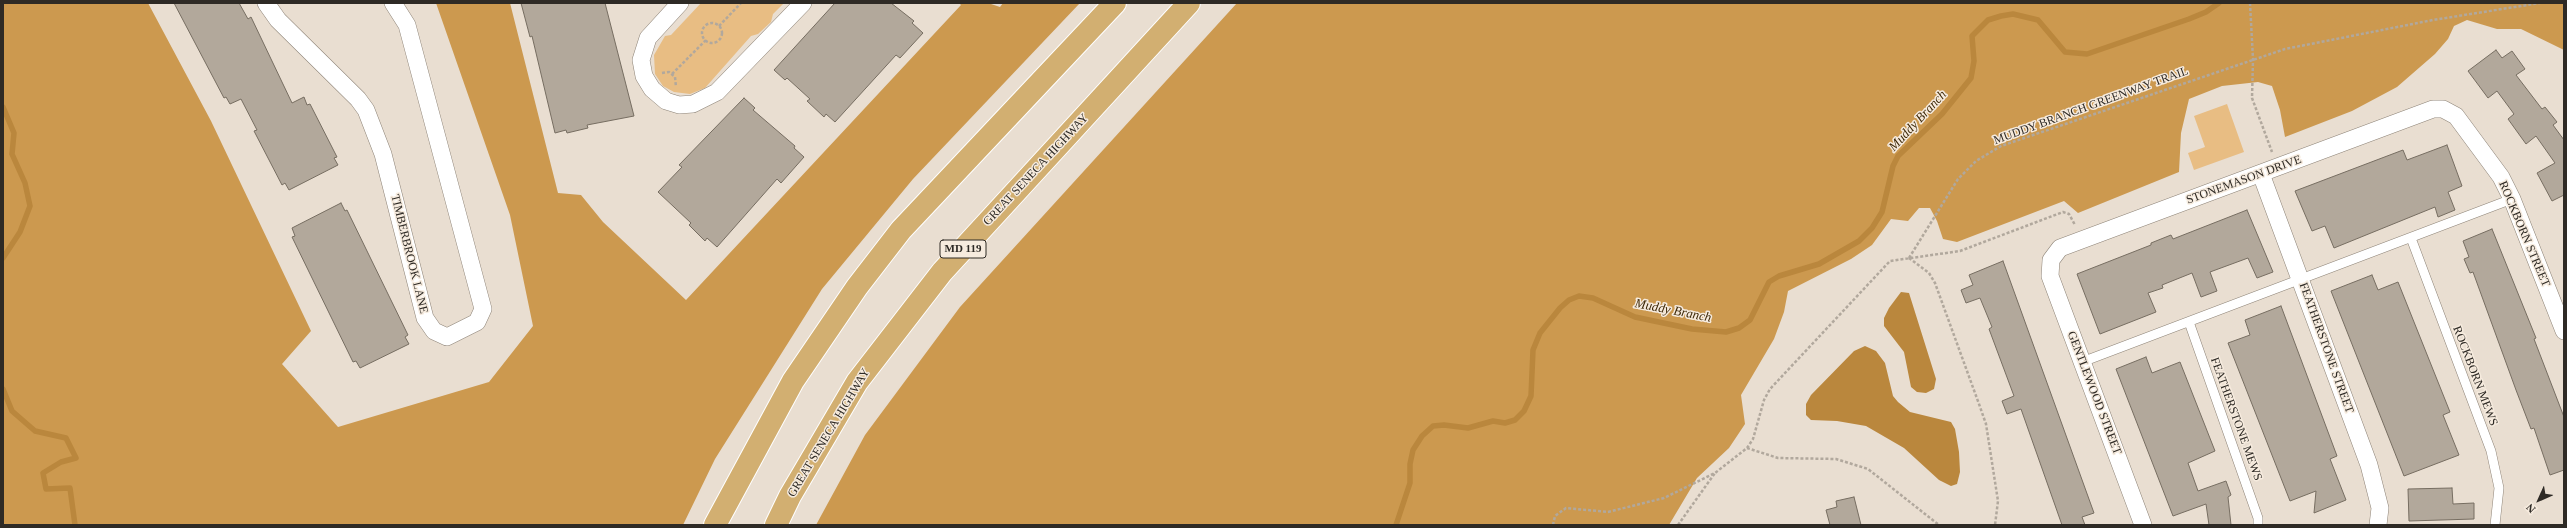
<!DOCTYPE html>
<style>
body{margin:0}
#map{position:relative;width:2567px;height:528px;overflow:hidden;background:#e9ded1;font-family:"Times New Roman",serif}
canvas{display:block}
.frame{position:absolute;inset:0;border:4px solid #2e2a25;pointer-events:none}
.north{position:absolute;left:2519px;top:480px;width:40px;height:40px;-webkit-text-stroke:3px #f6ebde;paint-order:stroke;rotate:225deg;font-size:11px;font-weight:700;line-height:16px;text-align:center;color:#2e2a25}
.north::after{content:'';display:block;margin:auto;width:14px;height:18px;background:#2e2a25;clip-path:polygon(50% 0,100% 100%,50% 72%,0 100%)}
</style>
<div id="map">
<canvas width="2567" height="528"></canvas>
<div class="frame"></div>
<div class="north">N</div>
</div>
<script>
const ctx = document.querySelector('canvas').getContext('2d');
ctx.lineJoin = 'round';
function fill(path, color) {
  ctx.fillStyle = color;
  ctx.fill(path, 'evenodd');
}
function shape(rows) {
  const path = new Path2D();
  for (const r of rows) {
    if (r.length === 3) {
      path.moveTo(r[0] + r[2], r[1]);
      path.arc(r[0], r[1], r[2], 0, 2 * Math.PI);
      continue;
    }
    path.moveTo(r[0], r[1]);
    for (let i = 2; i < r.length; i += 2) path.lineTo(r[i], r[i + 1]);
  }
  return path;
}
function strokePath(path, color, width, dash) {
  ctx.strokeStyle = color;
  ctx.lineWidth = width;
  ctx.lineCap = dash ? 'butt' : 'round';
  ctx.setLineDash(dash || []);
  ctx.stroke(path);
}
function write(font, color, halo, rows, align = 'center') {
  ctx.font = font + ' "Times New Roman",serif';
  ctx.lineWidth = 3;
  ctx.setLineDash([]);
  ctx.textBaseline = 'middle';
  ctx.strokeStyle = halo;
  ctx.fillStyle = color;
  for (const [text, x, y, turn = 0] of rows) {
    ctx.save();
    ctx.translate(x, y);
    ctx.rotate((+turn || 0) * Math.PI / 180);
    ctx.textAlign = isNaN(turn) ? turn : align;
    if (halo) ctx.strokeText(text, 0, 0);
    ctx.fillText(text, 0, 0);
    ctx.restore();
  }
}
const green = shape([
 [701,3,784,3,773,14,771,22,758,34,751,36,705,88,690,94,674,92,663,86,655,74,654,55,665,36,671,35],
 [2227,104,2244,152,2194,170,2188,153,2205,147,2194,116]
]);
const forest = shape([
 [3,3,148,3,211,121,311,331,282,364,338,427,489,382,533,326,510,215,436,3,510,3,558,193,581,195,603,222,686,300,961,5,959,3,988,3,1000,7,1003,3,1080,3,913,179,822,289,715,459,683,525,3,525],
 [1237,3,2564,3,2564,50,2521,29,2497,29,2467,20,2454,26,2448,39,2435,54,2397,87,2352,111,2285,137,2280,110,2272,86,2258,82,2222,86,2189,99,2181,133,2179,172,2078,213,2064,201,1957,242,1943,239,1937,221,1930,208,1919,208,1908,221,1891,219,1872,245,1851,259,1788,291,1784,312,1774,339,1741,395,1745,424,1729,448,1697,478,1669,525,816,525,865,435,960,307]
]);
const water = shape([
 [1901,292,1909,293,1936,379,1934,389,1926,393,1917,392,1911,387,1904,352,1884,326,1884,318,1889,308],
 [1865,346,1876,351,1885,363,1893,396,1898,402,1910,412,1951,422,1955,429,1959,452,1960,472,1957,484,1951,486,1939,480,1904,448,1866,426,1837,421,1811,420,1806,415,1806,404,1811,395,1854,351]
]);
const stream = shape([
 [3,107,14,133,12,154,25,183,30,206,20,232,3,258],
 [3,389,12,411,35,431,66,438,76,458,61,462,43,473,46,489,70,488,75,525],
 [1396,525,1410,483,1410,464,1413,450,1422,436,1433,426,1444,425,1468,428,1493,421,1505,423,1515,420,1524,411,1531,396,1533,350,1540,333,1560,308,1569,300,1579,296,1593,298,1635,317,1692,329,1726,332,1739,328,1750,320,1769,282,1779,276,1819,264,1859,241,1872,228,1882,212,1893,166,1898,156,1942,114,1971,78,1974,61,1972,36,1988,20,2001,16,2013,14,2038,20,2065,52,2087,54,2189,19,2206,12,2219,3]
]);
const building = shape([
 [174,3,239,3,248,19,251,17,292,103,304,97,307,105,310,104,337,157,334,158,338,165,289,190,285,183,282,185,254,131,257,130,241,99,230,104,226,97,224,98,174,3],
 [521,3,605,3,634,116,587,125,588,128,567,133,566,130,555,133,532,36,530,37,521,3],
 [835,3,891,3,914,21,912,23,923,33,900,58,896,55,835,122,826,114,824,117,807,101,810,99,787,78,785,80,774,70,835,3],
 [2496,50,2502,58,2512,51,2525,69,2516,75,2542,109,2545,107,2557,122,2553,125,2564,140,2564,195,2552,201,2537,173,2555,163,2536,136,2526,144,2508,119,2514,114,2497,91,2488,98,2468,71,2496,50],
 [744,98,755,108,753,110,795,146,794,148,804,157,781,183,777,179,717,247,707,238,705,241,689,225,691,223,658,192,682,167,679,165,744,98],
 [2447,145,2462,186,2448,192,2455,210,2438,217,2435,207,2334,248,2325,226,2312,231,2295,191,2403,150,2407,160,2447,145],
 [341,203,345,211,347,210,408,335,405,337,409,344,360,368,356,361,353,362,292,237,295,236,292,228,341,203],
 [2247,210,2273,272,2257,278,2248,258,2210,272,2217,291,2201,297,2192,273,2162,285,2163,288,2148,293,2156,312,2100,334,2077,274,2151,245,2151,243,2171,235,2173,239,2247,210],
 [2492,229,2536,338,2534,339,2564,417,2564,470,2550,475,2534,428,2531,429,2516,390,2473,272,2470,273,2464,259,2469,257,2463,241,2492,229],
 [2003,261,2094,513,2082,517,2085,525,2062,525,2021,409,2007,414,2002,401,2014,396,1989,329,1992,327,1980,298,1966,303,1961,290,1973,285,1969,275,2003,261],
 [2372,275,2378,290,2398,282,2450,412,2443,415,2459,455,2404,476,2331,291,2372,275],
 [2281,306,2337,456,2330,459,2346,500,2314,513,2316,491,2290,501,2228,343,2250,335,2245,320,2281,306],
 [2146,357,2152,373,2180,362,2215,451,2188,463,2198,491,2226,481,2231,495,2228,497,2231,525,2209,525,2206,504,2173,516,2116,369,2146,357],
 [2452,488,2453,504,2474,503,2474,519,2409,521,2408,489,2452,488],
 [1854,497,1861,525,1830,525,1826,510,1837,507,1836,501,1854,497]
]);
const path = shape([
 [2250,3,2253,59,2252,98,2272,152],
 [712,33,10],
 [719,26,741,3],
 [662,73,669,72,675,77,676,87],
 [672,74,706,40],
 [1909,258,1958,179,1976,161,2001,146,2285,49,2433,20,2540,3],
 [1909,258,1929,273,1935,283,1979,404,1986,424,1998,501,1995,525],
 [1747,448,1778,458,1836,459,1868,469,1939,525],
 [1553,525,1555,516,1566,508,1608,512,1664,498,1715,473,1747,448,1753,439,1764,400,1770,389,1890,261,1960,251,2063,212,2069,214,2075,225],
 [1678,525,1715,473]
]);
const service = shape([
 [2411,238,2491,451,2499,488,2495,525],
 [2189,322,2258,518,2258,525],
 [2082,362,2512,199]
]);
const minor = shape([
 [266,3,278,20,358,99,366,110,383,154,425,318,434,331,447,337,477,322,483,309,407,25,393,3],
 [680,3,648,38,641,60,644,76,652,89,666,101,679,105,693,104,717,92,803,3],
 [2261,174,2369,465,2380,508,2378,525],
 [2143,525,2050,276,2051,260,2060,248,2433,109,2443,109,2456,116,2501,177,2512,199,2564,331]
]);
const primary = shape([
 [715,525,793,381,857,287,901,230,1115,3],
 [776,525,790,496,857,382,942,272,1189,3]
]);
const shields = [
 [963,249,46]
];
const shieldNames = [
 ["MD 119",963,249]
];
const streetNames = [
 ["MUDDY BRANCH GREENWAY TRAIL",2091,106,-20],
 ["GREAT SENECA HIGHWAY",1036,170,-47],
 ["STONEMASON DRIVE",2244,180,-20],
 ["ROCKBORN STREET",2524,234,67],
 ["TIMBERBROOK LANE",409,254,76],
 ["FEATHERSTONE STREET",2326,348,70],
 ["ROCKBORN MEWS",2475,376,69],
 ["GENTLEWOOD STREET",2094,393,69],
 ["FEATHERSTONE MEWS",2236,419,70],
 ["GREAT SENECA HIGHWAY",829,433,-59]
];
const waterNames = [
 ["Muddy Branch",1918,121,-47],
 ["Muddy Branch",1673,311,11]
];
fill(green, '#e8bd83');
fill(forest, '#cc994f');
fill(water, '#ba873d');
strokePath(stream, '#ba873d', 5.5);
fill(building, '#b2a89b');
strokePath(building, '#766d61', 1);
strokePath(service, '#8e8478', 10);
strokePath(minor, '#8e8478', 18);
strokePath(primary, '#fff', 24);
strokePath(path, '#b1a89d', 2.5, [3, 2]);
strokePath(service, '#fff', 9);
strokePath(minor, '#fff', 17);
strokePath(primary, '#d2af71', 22);
for (const [x, y, w] of shields) {
  const box = new Path2D();
  box.roundRect(x - w / 2, y - 9, w, 18, 3);
  ctx.fillStyle = '#f6ebde';
  ctx.fill(box);
  strokePath(box, '#2e2a25', 1);
}
write('bold 11px', '#2e2a25', null, shieldNames);
write('12px', '#2e2a25', '#f6ebde', streetNames);
write('italic 13px', '#3d2807', '#f6ebde', waterNames);
</script>
